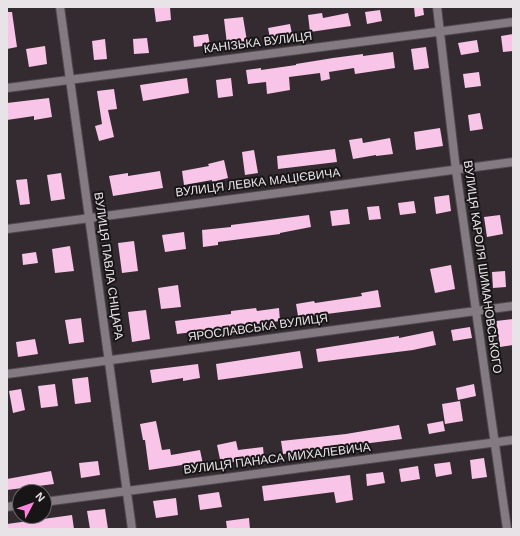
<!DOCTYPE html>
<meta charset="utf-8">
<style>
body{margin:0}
#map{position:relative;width:520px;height:536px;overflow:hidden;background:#332b30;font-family:Helvetica,sans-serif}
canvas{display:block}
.frame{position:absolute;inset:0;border:8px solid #e8e3e6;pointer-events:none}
.north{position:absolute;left:12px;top:484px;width:40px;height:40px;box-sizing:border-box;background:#181517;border:1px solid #6b676a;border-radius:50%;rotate:49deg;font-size:11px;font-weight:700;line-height:16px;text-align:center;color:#e8e3e6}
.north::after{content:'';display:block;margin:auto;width:14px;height:18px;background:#ff85df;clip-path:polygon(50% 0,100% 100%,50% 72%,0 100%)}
</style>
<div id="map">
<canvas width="520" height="536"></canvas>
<div class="frame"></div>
<div class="north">N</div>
</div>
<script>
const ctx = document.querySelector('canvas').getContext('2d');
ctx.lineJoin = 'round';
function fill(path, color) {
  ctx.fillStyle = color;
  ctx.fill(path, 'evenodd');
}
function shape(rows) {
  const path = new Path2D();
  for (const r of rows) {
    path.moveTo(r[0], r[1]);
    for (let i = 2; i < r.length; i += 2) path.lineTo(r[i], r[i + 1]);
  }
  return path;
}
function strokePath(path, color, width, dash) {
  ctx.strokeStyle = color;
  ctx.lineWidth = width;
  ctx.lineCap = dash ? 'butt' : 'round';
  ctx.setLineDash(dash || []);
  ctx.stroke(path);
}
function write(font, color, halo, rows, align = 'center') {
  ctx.font = font + ' Helvetica,sans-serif';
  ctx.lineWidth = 4;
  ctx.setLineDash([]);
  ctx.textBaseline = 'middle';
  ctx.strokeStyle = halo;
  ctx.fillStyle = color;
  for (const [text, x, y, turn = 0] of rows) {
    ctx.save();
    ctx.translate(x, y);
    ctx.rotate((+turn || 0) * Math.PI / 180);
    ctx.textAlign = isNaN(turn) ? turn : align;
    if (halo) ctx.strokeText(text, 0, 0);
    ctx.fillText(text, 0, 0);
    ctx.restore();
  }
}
const building = shape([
 [154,7,170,7,171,20,156,22],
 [414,7,423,7,424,15,415,17],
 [380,10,382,21,367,24,365,12],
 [7,12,12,12,17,47,7,49],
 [322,13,323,18,348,13,351,26,310,32,308,15],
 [243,17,247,41,227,44,224,19],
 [290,24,292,34,270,38,268,28],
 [208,34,210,45,194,47,193,36],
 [513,34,513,51,503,52,501,36],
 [147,38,149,53,134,54,133,39],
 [105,39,107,59,94,60,92,41],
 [477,40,479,52,461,55,458,43],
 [45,46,47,64,29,67,26,49],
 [426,47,429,68,414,70,411,49],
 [393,52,395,68,355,74,354,68,329,72,330,79,321,81,320,73,289,77,290,90,267,94,266,82,248,84,246,70,261,68,261,70,296,65,296,64,333,58,363,54,363,56],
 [479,72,481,86,465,88,463,74],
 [187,78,189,93,143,101,140,85],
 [231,78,233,96,218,98,216,80],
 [114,89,117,109,108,110,114,137,99,141,95,126,102,124,97,91],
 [49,98,52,117,34,120,34,116,7,120,7,103],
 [480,113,483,129,470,131,468,115],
 [440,128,443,146,416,150,414,132],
 [362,138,363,143,390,138,393,154,376,156,376,155,353,159,349,140],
 [335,149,337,162,278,169,277,156],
 [254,150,258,173,245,175,242,152],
 [224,160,228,178,212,182,212,180,184,185,182,171,209,166,208,164],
 [160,171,163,188,113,196,109,176,128,173,128,176],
 [61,173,65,199,51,201,47,175],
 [27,179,30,204,20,205,16,180],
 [449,195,451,211,436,214,434,197],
 [414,201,416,213,400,215,398,203],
 [379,206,381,219,369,220,367,207],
 [348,209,350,224,332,226,330,211],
 [309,215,311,227,280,233,280,234,218,242,218,245,203,247,202,230,231,227,231,225],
 [500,215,503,234,487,237,484,217],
 [184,232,186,249,165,252,162,235],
 [134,241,138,271,122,273,118,243],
 [70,246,74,271,55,273,52,249],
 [36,252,38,263,23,265,22,254],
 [451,265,455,289,435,293,430,269],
 [505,271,506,287,493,288,492,272],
 [178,285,181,307,161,309,158,288],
 [378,290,381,307,311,316,311,315,298,316,296,304,314,301,315,303,362,296,361,293],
 [256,308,257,311,279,308,280,321,177,334,175,321,231,314,231,311],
 [146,310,150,339,132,342,128,312],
 [81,318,84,342,69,344,65,320],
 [513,319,513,345,500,347,496,321],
 [470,327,472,338,453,341,451,330],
 [433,331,436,345,413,350,318,362,316,349,399,336,399,338],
 [35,339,38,354,18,357,16,342],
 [300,351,303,368,218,380,216,364],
 [198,364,200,378,183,381,183,378,152,383,150,370],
 [88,377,91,402,75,404,72,379],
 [55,384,58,406,41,408,38,386],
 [474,384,476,396,458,400,456,388],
 [21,389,25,410,13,413,9,391],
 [460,401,463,421,445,424,442,404],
 [156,421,162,450,170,449,171,455,200,450,203,464,182,468,182,465,149,470,145,440,143,440,140,424],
 [443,421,445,431,429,434,427,424],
 [399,425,402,439,283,454,281,441,346,434],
 [236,441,238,450,263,447,264,457,221,464,217,445],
 [484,458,487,477,472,479,470,460],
 [98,461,100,475,81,478,79,463],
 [450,462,452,474,436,477,434,464],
 [418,466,420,479,401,482,399,469],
 [51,471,54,484,7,490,7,479],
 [383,472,385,483,367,486,366,474],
 [350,475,353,500,336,503,334,492,264,501,262,486],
 [219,492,222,507,200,510,198,495],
 [176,498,178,515,156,518,153,501],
 [105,509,108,529,90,529,87,511],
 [72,515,74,529,7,529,7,524],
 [249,518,250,529,227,529,226,521]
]);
const minor = shape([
 [60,7,132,529],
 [437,7,456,170,507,529],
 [7,88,513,22],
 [7,229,513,162],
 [7,374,513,306],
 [44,502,513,440],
 [7,507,20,505]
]);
const streetNames = [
 ["КАНІЗЬКА ВУЛИЦЯ",258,43,-7],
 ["ВУЛИЦЯ ЛЕВКА МАЦІЄВИЧА",258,183,-7],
 ["ВУЛИЦЯ ПАВЛА СНІЦАРА",108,266,82],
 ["ВУЛИЦЯ КАРОЛЯ ШИМАНОВСЬКОГО",482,267,82],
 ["ЯРОСЛАВСЬКА ВУЛИЦЯ",258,328,-8],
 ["ВУЛИЦЯ ПАНАСА МИХАЛЕВИЧА",277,459,-7]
];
fill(building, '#f8c4e8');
strokePath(minor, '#50494e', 10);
strokePath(minor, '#847a81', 8);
write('12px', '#e8e3e6', '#181517', streetNames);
</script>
